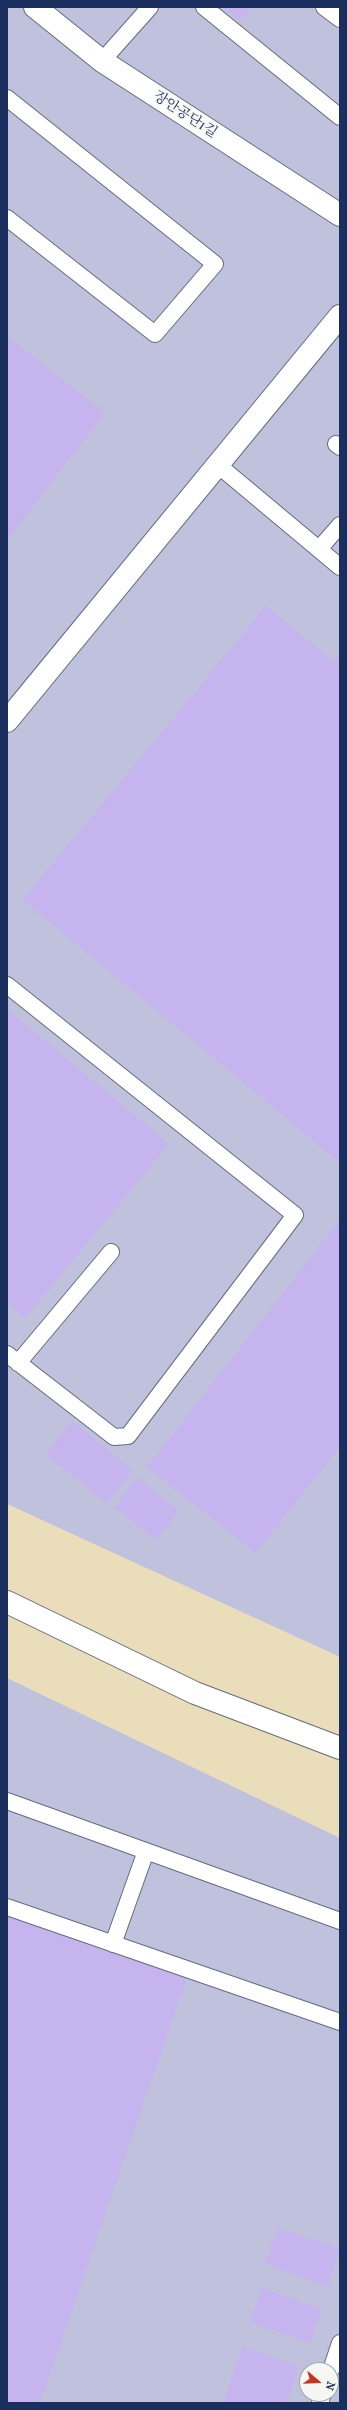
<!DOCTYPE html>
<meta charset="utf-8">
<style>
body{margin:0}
#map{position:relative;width:347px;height:2410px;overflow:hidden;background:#eadeba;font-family:"IM FELL French Canon",serif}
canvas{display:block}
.frame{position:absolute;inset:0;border:8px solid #1b2f5e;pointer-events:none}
.north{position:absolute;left:299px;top:2362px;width:40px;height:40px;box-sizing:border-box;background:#f6f6f2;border:1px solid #9ea6b7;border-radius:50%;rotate:109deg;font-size:11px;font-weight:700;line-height:16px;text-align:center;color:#1b2f5e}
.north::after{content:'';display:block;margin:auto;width:14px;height:18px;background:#c8321e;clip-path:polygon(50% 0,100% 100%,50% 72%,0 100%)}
</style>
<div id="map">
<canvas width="347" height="2410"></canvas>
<div class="frame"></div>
<div class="north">N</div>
</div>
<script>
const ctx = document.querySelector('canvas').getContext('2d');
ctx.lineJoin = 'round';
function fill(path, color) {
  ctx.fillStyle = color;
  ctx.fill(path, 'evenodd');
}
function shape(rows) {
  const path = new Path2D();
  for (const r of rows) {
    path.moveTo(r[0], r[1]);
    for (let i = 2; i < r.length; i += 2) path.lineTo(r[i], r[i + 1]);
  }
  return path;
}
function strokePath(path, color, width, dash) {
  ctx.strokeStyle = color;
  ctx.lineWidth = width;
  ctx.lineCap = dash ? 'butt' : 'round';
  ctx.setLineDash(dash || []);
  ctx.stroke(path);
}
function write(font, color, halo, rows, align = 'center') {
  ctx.font = font + ' "IM FELL French Canon","Noto Serif KR",serif';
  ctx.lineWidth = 4;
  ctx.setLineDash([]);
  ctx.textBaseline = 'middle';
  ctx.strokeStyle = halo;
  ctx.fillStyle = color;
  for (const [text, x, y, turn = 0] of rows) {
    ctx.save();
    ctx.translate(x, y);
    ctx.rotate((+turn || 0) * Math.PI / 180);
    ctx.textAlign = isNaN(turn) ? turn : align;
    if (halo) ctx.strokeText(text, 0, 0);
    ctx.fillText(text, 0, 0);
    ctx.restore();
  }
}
const industrial = shape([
 [7,7,340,7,340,1657,7,1504],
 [7,1678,340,1838,340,2403,7,2403],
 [307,2370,331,2370,331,2394,307,2394]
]);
const building = shape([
 [225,7,252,7,240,21],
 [7,336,105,413,7,540],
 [266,606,334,662,340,655,340,1156,337,1160,23,900],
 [7,1009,169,1144,25,1318,7,1303],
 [340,1220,340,1446,256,1553,147,1467],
 [72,1421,133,1470,107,1503,46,1455],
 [137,1478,179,1511,156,1540,115,1507],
 [7,1914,187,1977,40,2403,7,2403],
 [278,2228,340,2249,327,2286,265,2264],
 [262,2288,322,2309,310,2343,250,2322],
 [243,2347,299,2366,287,2403,223,2403]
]);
const lane = shape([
 [204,7,340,117],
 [324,7,340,19],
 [102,61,150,7],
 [7,98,215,264,155,334,7,218],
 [336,444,340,447],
 [218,465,340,567],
 [319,549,340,525],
 [7,985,295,1215,128,1436,114,1437,7,1354],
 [18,1363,111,1252],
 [7,1801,340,1921],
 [7,1907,340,2022],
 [113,1944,146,1851],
 [331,2370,340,2343],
 [320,2403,323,2394]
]);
const street = shape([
 [35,7,102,61,340,215],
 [7,721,340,316]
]);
const secondary = shape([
 [7,1602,195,1693,340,1748]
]);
const streetNames = [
 ["장안공단1길",185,115,33]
];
fill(industrial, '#c0c2dd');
fill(building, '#c5b4ee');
strokePath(lane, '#636c7e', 18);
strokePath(street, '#636c7e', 24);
strokePath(secondary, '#636c7e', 24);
strokePath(lane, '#fff', 16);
strokePath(street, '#fff', 22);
strokePath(secondary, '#fff', 22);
write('14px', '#1b2f5e', '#f6f6f2', streetNames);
</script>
